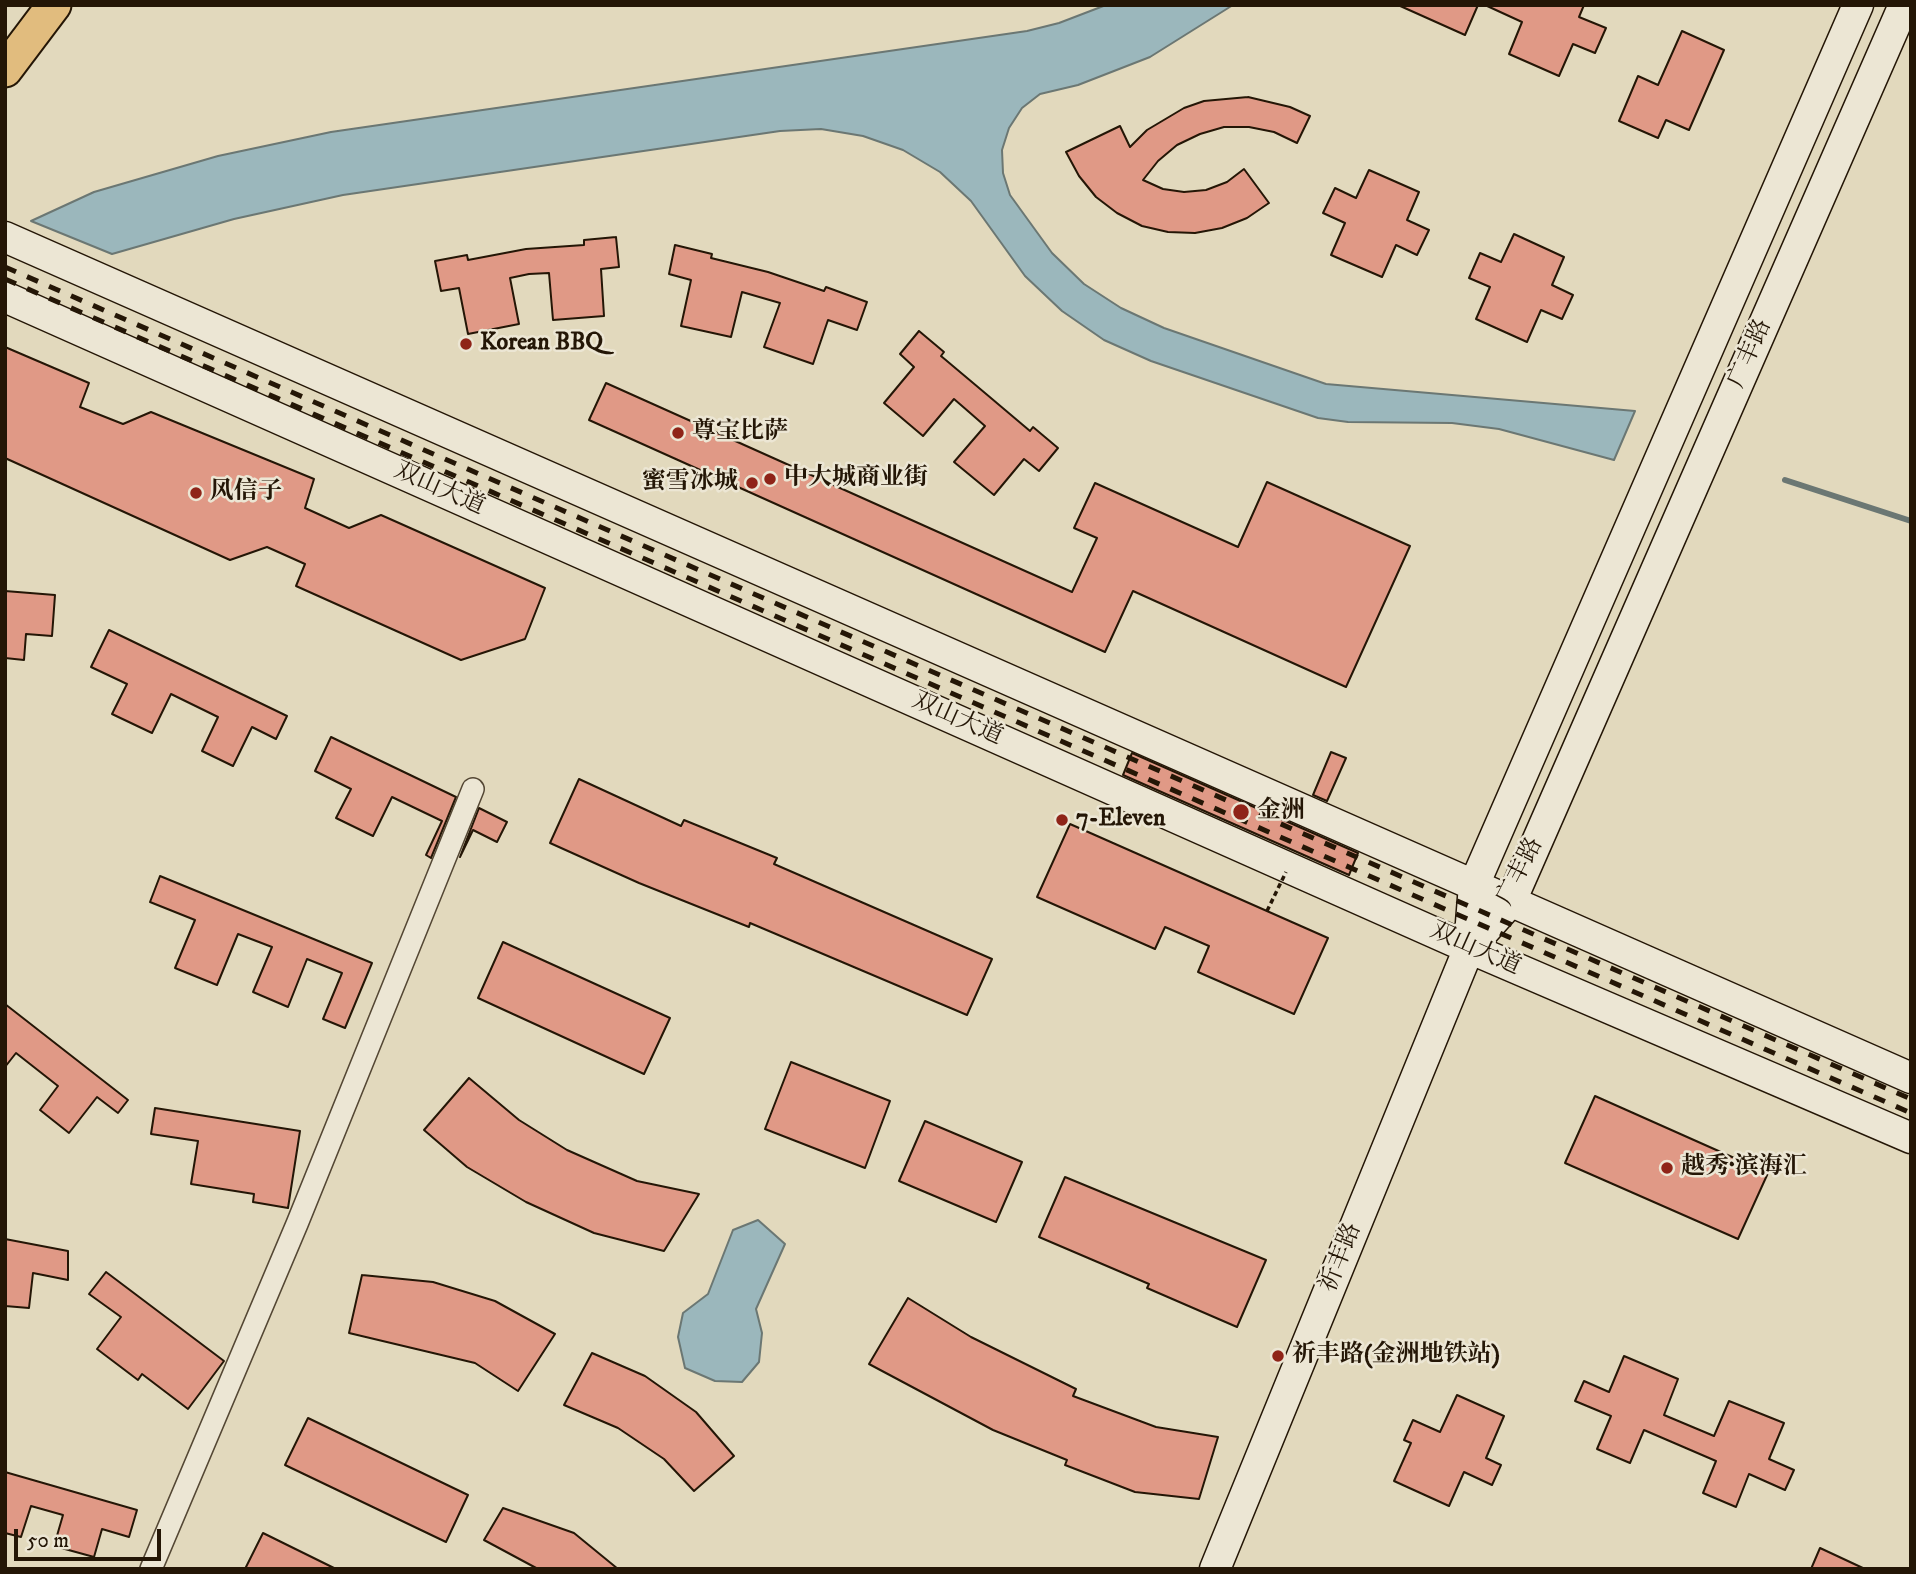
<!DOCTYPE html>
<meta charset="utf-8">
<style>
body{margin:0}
#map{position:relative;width:1916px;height:1574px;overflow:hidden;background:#e2d9bd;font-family:"IM FELL DW Pica",serif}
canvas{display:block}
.frame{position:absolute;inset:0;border:7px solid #241606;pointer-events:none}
.scale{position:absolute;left:14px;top:1529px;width:147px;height:32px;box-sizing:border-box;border:4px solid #241606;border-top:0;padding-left:9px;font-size:21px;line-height:24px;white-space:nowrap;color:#241606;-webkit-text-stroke:5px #ece6d4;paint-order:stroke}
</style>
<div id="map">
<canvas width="1916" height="1574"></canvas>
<div class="frame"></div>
<div class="scale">50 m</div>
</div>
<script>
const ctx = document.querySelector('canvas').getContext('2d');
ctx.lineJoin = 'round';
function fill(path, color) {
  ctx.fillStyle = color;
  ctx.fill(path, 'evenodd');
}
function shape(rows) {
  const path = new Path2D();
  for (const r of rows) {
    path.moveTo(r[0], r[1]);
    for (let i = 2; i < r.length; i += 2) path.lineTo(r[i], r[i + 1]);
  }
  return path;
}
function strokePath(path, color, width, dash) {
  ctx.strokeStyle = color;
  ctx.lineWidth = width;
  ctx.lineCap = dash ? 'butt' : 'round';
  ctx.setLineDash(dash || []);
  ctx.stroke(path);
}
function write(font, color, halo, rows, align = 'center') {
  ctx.font = font + ' "IM FELL DW Pica","Noto Serif SC",serif';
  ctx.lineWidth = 5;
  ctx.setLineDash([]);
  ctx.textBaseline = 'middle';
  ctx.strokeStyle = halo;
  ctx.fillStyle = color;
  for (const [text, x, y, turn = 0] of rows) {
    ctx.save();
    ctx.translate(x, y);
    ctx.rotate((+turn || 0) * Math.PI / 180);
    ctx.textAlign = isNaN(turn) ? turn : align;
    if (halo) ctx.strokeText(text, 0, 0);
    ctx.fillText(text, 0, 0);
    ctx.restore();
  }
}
const water = shape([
 [1106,5,1233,5,1150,57,1078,85,1040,94,1022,108,1009,128,1002,150,1003,173,1010,195,1052,253,1084,284,1121,308,1164,328,1326,384,1635,411,1614,460,1499,429,1452,423,1348,422,1318,418,1151,361,1104,340,1062,311,1025,276,971,201,940,172,903,150,863,136,821,129,780,131,343,195,234,219,112,254,31,221,94,192,218,156,331,132,1027,31,1059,23,1106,5],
 [758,1220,785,1244,756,1309,762,1333,759,1362,742,1382,715,1381,685,1368,678,1337,683,1313,708,1294,733,1230,758,1220]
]);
const stream = shape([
 [1785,480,1911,521]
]);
const building = shape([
 [1398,5,1478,5,1465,35,1398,5],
 [1485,5,1584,5,1579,17,1606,28,1595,53,1573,44,1559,76,1509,54,1522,22,1485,5],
 [1682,31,1724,50,1689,130,1666,120,1658,138,1619,121,1638,76,1658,85,1682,31],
 [1248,97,1290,107,1310,116,1297,143,1274,132,1249,127,1224,127,1200,134,1177,145,1158,161,1143,180,1163,189,1184,192,1206,190,1227,182,1244,169,1269,203,1247,218,1222,228,1195,233,1168,232,1142,226,1117,213,1096,197,1079,176,1066,152,1120,126,1130,147,1147,130,1184,108,1204,101,1248,97],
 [1369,170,1419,192,1407,220,1429,230,1417,255,1396,245,1382,277,1331,255,1345,223,1323,213,1335,188,1356,198,1369,170],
 [1514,234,1564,257,1552,285,1573,295,1562,319,1541,310,1527,342,1476,319,1490,287,1469,278,1480,253,1501,262,1514,234],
 [616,237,619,267,601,269,604,316,553,320,549,273,529,274,510,278,519,324,468,334,459,288,441,291,435,261,467,255,468,260,526,249,584,245,584,240,616,237],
 [675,245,712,254,711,258,768,272,824,291,826,287,867,302,857,330,828,320,813,364,764,347,780,303,742,292,731,337,681,326,691,280,669,274,675,245],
 [919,331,944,352,941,356,985,393,1030,431,1033,427,1058,448,1039,471,1024,459,994,495,954,462,985,426,969,412,954,399,923,436,884,403,914,367,900,354,919,331],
 [5,347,89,383,80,407,123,424,151,412,314,479,305,508,349,528,381,515,545,588,525,639,461,660,296,586,305,564,267,547,230,560,5,458,5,347],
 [606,383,1072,592,1097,538,1074,528,1095,483,1238,547,1267,482,1410,546,1346,687,1133,591,1105,652,589,420,606,383],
 [5,591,55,595,52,636,26,634,24,660,5,658,5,591],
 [109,630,287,716,276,739,252,727,233,766,202,751,218,717,171,694,152,733,112,714,127,684,91,667,109,630],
 [331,737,456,797,431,858,426,855,442,821,392,797,373,836,336,818,351,789,315,771,331,737],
 [1331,752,1346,758,1327,801,1313,795,1331,752],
 [1132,753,1358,853,1349,875,1123,775,1132,753],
 [579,779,681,826,684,820,777,858,774,864,992,959,967,1015,750,923,749,927,639,883,550,843,579,779],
 [479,808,507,822,497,842,473,830,460,857,479,808],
 [1070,824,1328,938,1294,1014,1198,972,1209,946,1165,927,1155,949,1037,897,1070,824],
 [160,876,372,963,345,1028,323,1019,342,973,307,959,288,1007,253,992,272,947,238,934,217,985,175,968,195,920,150,902,160,876],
 [503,942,670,1018,644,1074,478,998,503,942],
 [5,1004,128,1100,118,1113,97,1097,69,1133,40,1110,58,1086,16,1053,5,1067,5,1004],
 [791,1062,890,1101,865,1168,765,1129,791,1062],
 [469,1078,519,1120,567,1150,637,1181,699,1194,664,1251,594,1233,526,1202,467,1167,424,1130,469,1078],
 [1595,1096,1768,1173,1738,1239,1565,1163,1595,1096],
 [155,1108,300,1131,288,1208,253,1202,254,1194,191,1184,198,1141,151,1134,155,1108],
 [925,1121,1022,1162,996,1222,899,1181,925,1121],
 [1065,1177,1266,1260,1237,1327,1147,1288,1149,1284,1039,1237,1065,1177],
 [5,1239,68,1251,68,1280,33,1273,29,1308,5,1306,5,1239],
 [106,1272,224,1361,188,1409,142,1374,138,1380,97,1349,121,1317,89,1294,106,1272],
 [362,1275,433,1282,495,1301,555,1334,518,1391,475,1363,349,1333,362,1275],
 [908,1298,971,1337,1076,1389,1073,1396,1156,1427,1218,1437,1199,1499,1135,1492,1065,1465,1067,1460,993,1430,869,1364,908,1298],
 [592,1353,645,1376,696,1412,734,1456,694,1491,664,1459,618,1428,564,1405,592,1353],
 [1624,1356,1678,1379,1664,1415,1714,1436,1729,1401,1784,1423,1769,1459,1794,1470,1785,1490,1749,1474,1736,1507,1703,1493,1716,1461,1644,1430,1630,1463,1597,1449,1611,1416,1575,1401,1584,1381,1609,1392,1624,1356],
 [1457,1395,1504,1416,1486,1458,1501,1465,1492,1485,1464,1472,1449,1506,1394,1481,1411,1443,1404,1440,1413,1420,1440,1432,1457,1395],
 [308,1418,468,1495,446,1542,285,1465,308,1418],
 [5,1472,137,1510,129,1537,102,1529,94,1557,54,1546,63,1515,31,1506,21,1537,5,1533,5,1472],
 [503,1508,574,1533,618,1569,538,1569,484,1540,503,1508],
 [263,1533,336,1569,245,1569,263,1533],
 [1820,1548,1865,1569,1811,1569,1820,1548]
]);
const street = shape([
 [151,1569,297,1224,473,789]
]);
const secondary = shape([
 [5,237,1911,1078],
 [5,297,1469,948,1911,1138],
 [1469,948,1511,901,1904,5],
 [1215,1569,1469,948,1474,885,1858,5]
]);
const primary = shape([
 [5,70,54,5]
]);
const rail = shape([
 [5,267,1911,1099],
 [5,279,1911,1113]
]);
const pathBridge = shape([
 [1267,911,1286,872]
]);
const markers = [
 [466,344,7,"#8f2418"],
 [678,433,7,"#8f2418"],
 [770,479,7,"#8f2418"],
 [752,483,7,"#8f2418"],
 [196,493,7,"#8f2418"],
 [1241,812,9,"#8f2418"],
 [1062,820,7,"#8f2418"],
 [1667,1168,7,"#8f2418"],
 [1278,1356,7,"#8f2418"]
];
const poiNames = [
 ["Korean BBQ",480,344],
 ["尊宝比萨",692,433],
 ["中大城商业街",784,479],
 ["蜜雪冰城",738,483,"right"],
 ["风信子",210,493],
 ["金洲",1257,812],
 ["7-Eleven",1076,820],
 ["越秀·滨海汇",1681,1168],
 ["祈丰路(金洲地铁站)",1292,1356]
];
const streetNames = [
 ["广丰路",1751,354,-66],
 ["双山大道",439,490,24],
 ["双山大道",957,720,24],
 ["广丰路",1521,872,-63],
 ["双山大道",1475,950,24],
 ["祈丰路",1342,1258,-68]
];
fill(water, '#9bb7bc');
strokePath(water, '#6b7773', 2);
strokePath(stream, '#6b7773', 6);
fill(building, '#e09986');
strokePath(building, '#241606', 2);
strokePath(street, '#544734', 24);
strokePath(secondary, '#241606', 33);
strokePath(primary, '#241606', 37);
strokePath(street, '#ece6d4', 21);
strokePath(secondary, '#ece6d4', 30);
strokePath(primary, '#e1bc7e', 33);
strokePath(rail, '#241606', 5, [12, 12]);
strokePath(pathBridge, '#241606', 3.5, [5, 3.5]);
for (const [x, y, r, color] of markers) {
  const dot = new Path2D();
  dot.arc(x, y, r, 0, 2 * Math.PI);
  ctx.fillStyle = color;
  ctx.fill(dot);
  strokePath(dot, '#ece6d4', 2.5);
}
write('bold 24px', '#241606', '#ece6d4', poiNames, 'left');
write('24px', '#241606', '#ece6d4', streetNames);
</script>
